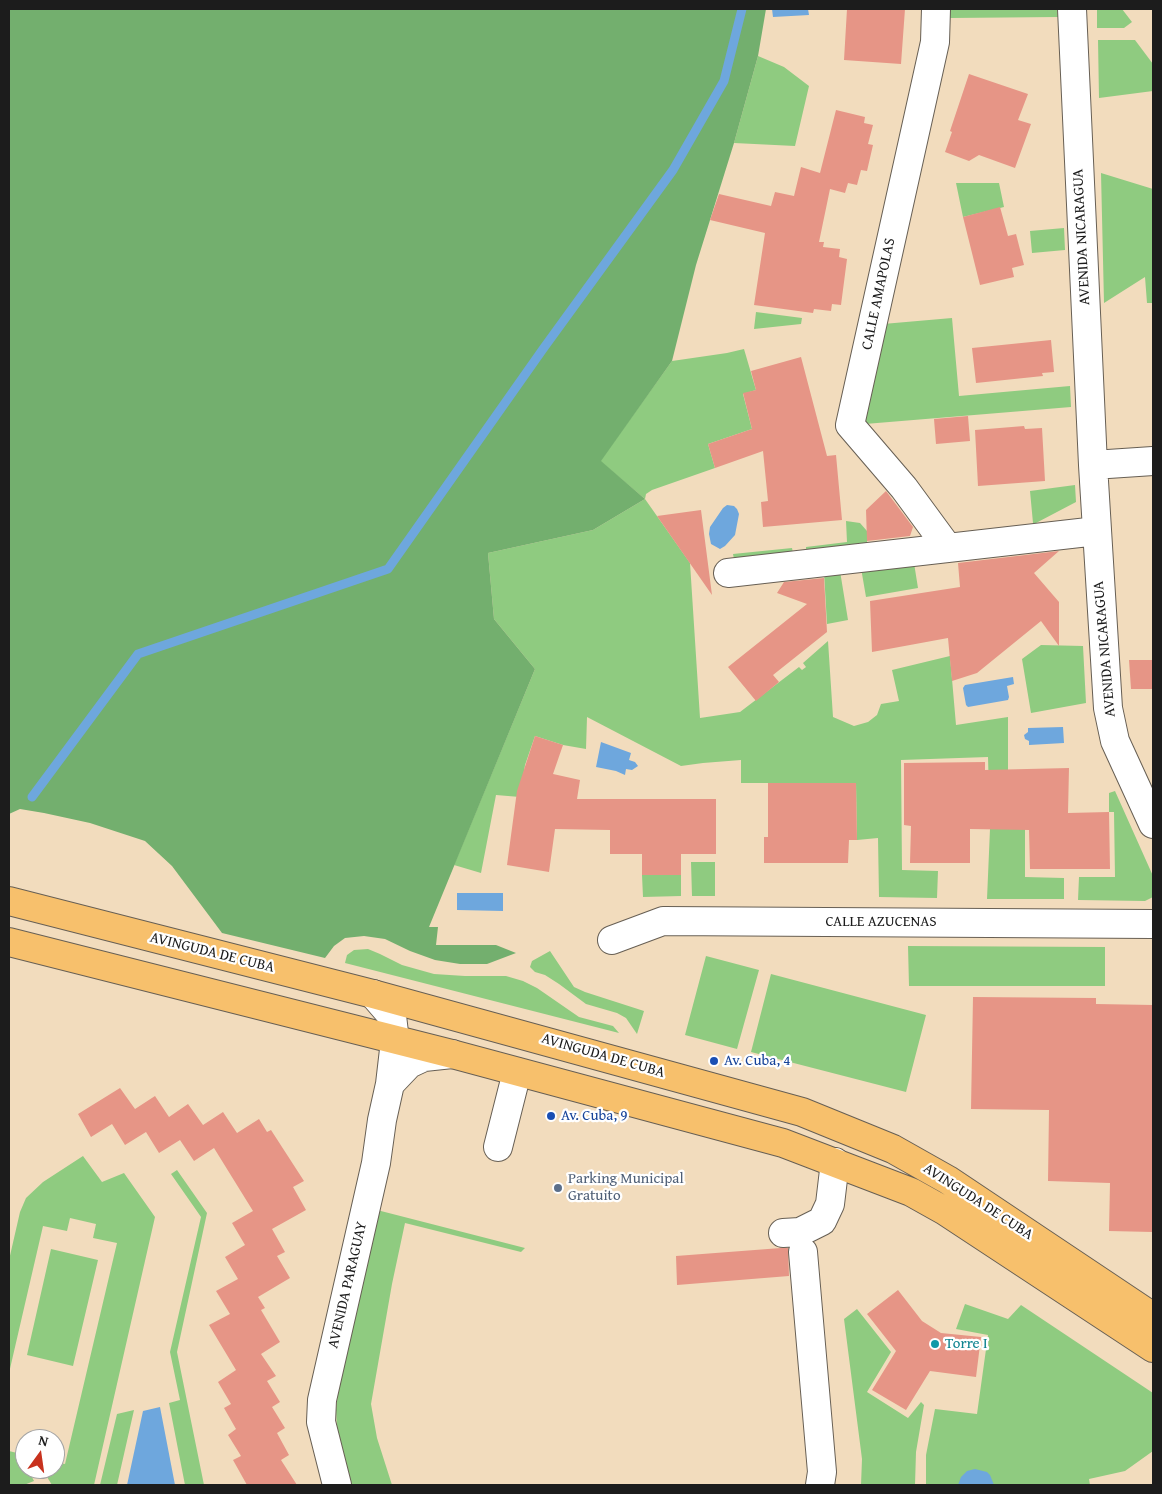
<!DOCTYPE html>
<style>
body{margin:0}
#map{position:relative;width:1162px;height:1494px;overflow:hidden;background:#f2dcbd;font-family:"Gentium Book Plus",serif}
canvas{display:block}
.frame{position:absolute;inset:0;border:10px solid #1c1c1c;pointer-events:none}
.north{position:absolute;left:15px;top:1429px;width:50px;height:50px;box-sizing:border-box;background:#fff;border:1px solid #a4a4a4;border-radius:50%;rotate:14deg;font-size:14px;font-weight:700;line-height:20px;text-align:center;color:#1c1c1c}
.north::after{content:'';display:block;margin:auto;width:18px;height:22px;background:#c8321e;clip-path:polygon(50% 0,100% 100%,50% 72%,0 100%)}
</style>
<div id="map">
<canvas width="1162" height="1494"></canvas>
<div class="frame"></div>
<div class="north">N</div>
</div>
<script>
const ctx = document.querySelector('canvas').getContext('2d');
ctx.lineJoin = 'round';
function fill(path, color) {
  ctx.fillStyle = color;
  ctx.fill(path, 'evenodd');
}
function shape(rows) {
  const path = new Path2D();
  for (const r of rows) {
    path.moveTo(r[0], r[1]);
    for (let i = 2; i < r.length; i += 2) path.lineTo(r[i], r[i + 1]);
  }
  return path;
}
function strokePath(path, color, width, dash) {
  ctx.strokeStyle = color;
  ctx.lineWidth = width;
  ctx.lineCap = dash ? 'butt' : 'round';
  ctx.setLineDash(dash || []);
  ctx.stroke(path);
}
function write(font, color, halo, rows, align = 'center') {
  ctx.font = font + ' "Gentium Book Plus",serif';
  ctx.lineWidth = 4.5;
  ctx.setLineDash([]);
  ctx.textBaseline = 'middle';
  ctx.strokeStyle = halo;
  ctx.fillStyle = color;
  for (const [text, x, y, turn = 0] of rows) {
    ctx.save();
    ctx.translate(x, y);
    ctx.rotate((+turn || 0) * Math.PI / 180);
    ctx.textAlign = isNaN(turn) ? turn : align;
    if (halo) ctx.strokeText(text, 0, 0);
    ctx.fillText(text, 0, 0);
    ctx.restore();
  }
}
const green = shape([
 [947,9,1057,9,1058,17,951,18,947,18],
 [1097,9,1122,9,1132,22,1124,28,1097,28],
 [1098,40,1135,40,1153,64,1153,91,1099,98],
 [758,56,784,67,809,86,795,146,734,143],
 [1101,173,1153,189,1153,303,1147,303,1145,277,1104,303],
 [956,183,999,183,1004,207,963,217],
 [1064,228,1065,250,1032,253,1030,231],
 [756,312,802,318,801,324,754,329],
 [952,318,959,396,1070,386,1071,407,865,424,869,387,883,324],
 [744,349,756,390,743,394,752,429,708,444,715,468,652,490,646,494,645,499,690,563,700,718,740,712,799,667,802,670,806,667,803,663,828,641,833,717,854,726,868,722,877,715,881,704,899,701,892,670,950,656,956,725,1008,717,1008,777,1025,813,1025,877,1064,878,1064,899,987,899,990,829,988,757,901,760,902,870,938,871,937,898,879,897,878,838,857,840,856,783,741,783,741,760,703,763,681,766,587,717,586,749,563,745,535,736,525,765,520,797,496,795,481,873,454,865,535,669,494,619,488,553,593,530,645,499,600,461,672,361,727,353],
 [1075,485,1076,502,1036,523,1033,523,1030,491],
 [846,521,860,523,867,531,867,546,806,552,806,547,847,542],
 [792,548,793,553,734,559,733,554],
 [914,563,918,588,866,597,861,568],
 [840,571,848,620,827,624,824,572],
 [1041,645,1083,646,1086,703,1031,713,1022,659],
 [1115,791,1153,876,1153,897,1145,901,1078,900,1079,877,1115,877,1114,812,1109,812,1109,793],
 [691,862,715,862,715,896,692,896],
 [642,875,681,875,681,896,643,897],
 [908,946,1105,947,1105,986,909,986],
 [368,949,380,954,402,965,434,974,465,976,506,976,523,981,537,988,579,1017,613,1026,619,1033,345,963,347,955,354,950],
 [550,951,574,987,585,992,644,1011,637,1034,626,1018,617,1013,586,1004,559,984,545,975,535,972,530,967,532,961],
 [706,956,759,970,737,1049,685,1035],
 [771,974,926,1015,906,1092,751,1052],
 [83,1156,102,1182,124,1173,155,1217,94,1485,52,1485,42,1469,55,1469,55,1462,65,1464,117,1243,93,1238,96,1224,70,1218,67,1231,43,1226,9,1373,9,1260,20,1212,26,1198,43,1182],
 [177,1170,207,1213,177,1352,204,1485,185,1485,169,1403,180,1400,170,1352,201,1217,171,1174],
 [377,1210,525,1248,521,1252,405,1223,392,1284,371,1404,377,1438,392,1485,349,1485,338,1446,336,1410,340,1377],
 [51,1249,98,1260,73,1366,27,1355],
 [965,1304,1008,1319,1021,1305,1153,1393,1153,1451,1125,1471,1089,1479,1090,1485,926,1485,926,1455,935,1409,977,1414,988,1335,956,1329],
 [857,1309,891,1352,867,1392,908,1418,921,1402,924,1405,916,1452,915,1485,861,1485,862,1459,844,1319],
 [134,1410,117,1485,100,1485,117,1414],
 [9,1451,21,1454,25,1462,25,1469,28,1469,34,1481,24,1485,9,1485]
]);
const forest = shape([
 [9,9,766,9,758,56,734,143,696,265,672,361,601,461,645,499,593,530,488,553,494,619,535,669,429,927,438,927,436,945,496,945,516,953,487,964,460,964,435,960,410,951,385,939,364,936,345,938,334,946,325,958,222,933,172,866,145,841,90,823,44,813,20,809,9,814]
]);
const water = shape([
 [772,9,808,9,809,15,773,17],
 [727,505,734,506,737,509,739,514,735,535,725,546,720,549,711,544,709,534,710,527,723,508],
 [1013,677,1014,684,1007,686,1009,697,1008,700,968,707,966,705,963,688,965,685],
 [1063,727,1064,743,1029,745,1029,741,1025,739,1024,735,1028,732,1028,728],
 [601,742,631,753,629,760,635,762,638,766,632,770,626,769,625,775,616,771,596,767],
 [457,893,503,893,503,911,457,910],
 [160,1407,175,1485,127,1485,143,1411],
 [975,1469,987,1472,990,1475,994,1485,958,1485,961,1477,967,1471]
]);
const stream = shape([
 [32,797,138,654,388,569,543,349,673,170,724,81,742,9]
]);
const building = shape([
 [847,9,905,9,901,64,844,60],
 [969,74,1028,94,1018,120,1031,124,1015,168,979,155,969,161,945,152,952,132,950,131],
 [836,110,865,117,864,123,873,125,868,144,873,145,867,171,861,170,857,185,848,183,845,193,830,189,819,242,824,242,823,247,840,249,839,257,847,259,841,305,832,304,831,311,814,309,813,313,754,305,765,233,710,220,719,194,771,206,775,192,794,196,801,167,820,173],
 [1000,207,1008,236,1016,234,1024,265,1012,268,1014,277,980,285,963,217],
 [1051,340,1054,372,1042,373,1043,376,976,383,972,348],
 [801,357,827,456,836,455,842,520,763,527,761,502,768,501,763,451,715,468,708,444,752,429,743,393,756,390,751,371],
 [968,416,970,441,936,444,934,419],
 [1024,426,1025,429,1042,428,1045,481,978,486,975,430],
 [886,491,913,527,910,536,867,541,866,510],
 [701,510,712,595,657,516],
 [1059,551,1034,573,1059,602,1059,646,1041,621,977,673,952,681,948,638,872,652,870,601,960,587,958,563],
 [824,578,827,632,773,675,779,682,756,701,728,667,807,604,777,593,784,582],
 [1129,660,1152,660,1153,689,1131,689],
 [535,736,563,745,553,774,580,780,577,799,716,799,716,854,681,854,681,875,642,875,642,854,610,854,610,830,555,829,549,872,507,865,517,791],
 [985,762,985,770,1069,768,1068,813,1109,812,1110,869,1030,869,1029,830,970,829,970,863,910,863,911,826,904,825,904,763],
 [768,783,856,783,857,840,849,840,848,863,764,863,764,837,768,837],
 [973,997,1096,998,1096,1004,1153,1005,1153,1232,1109,1231,1110,1183,1048,1181,1049,1110,971,1109],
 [120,1088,135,1109,155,1096,169,1117,188,1104,203,1125,223,1112,237,1133,259,1119,267,1132,271,1130,304,1181,293,1187,306,1210,272,1229,285,1252,277,1256,290,1278,258,1297,265,1308,261,1310,280,1342,261,1354,276,1376,267,1381,280,1402,272,1407,285,1428,277,1433,289,1455,281,1460,297,1485,247,1485,233,1460,241,1456,228,1435,236,1429,224,1408,231,1404,218,1382,236,1370,209,1325,230,1314,216,1291,238,1279,225,1257,245,1245,232,1223,253,1211,214,1148,194,1161,180,1140,159,1153,146,1132,125,1145,112,1124,91,1137,78,1114],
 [781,1248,788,1248,789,1276,677,1285,676,1256],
 [898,1290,922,1321,941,1333,981,1337,976,1377,930,1371,906,1410,872,1390,896,1351,867,1314]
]);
const minor = shape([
 [936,9,935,42,850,425,904,488,948,548],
 [1072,9,1093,465,1108,708,1115,741,1153,824],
 [1093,465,1153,461],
 [728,573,1097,531],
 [612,940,663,921,1153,924],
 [390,1084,409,1064,424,1057,452,1054],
 [498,1147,517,1072],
 [783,1233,800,1232,822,1221,830,1204,835,1162],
 [803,1252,822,1472,820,1485],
 [337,1485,321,1422,322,1400,376,1163,382,1120,390,1084,395,1041,392,1016,373,994]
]);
const major = shape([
 [9,901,373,994,802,1112,893,1149,948,1180,1153,1317],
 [9,942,452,1054,783,1143,911,1192,945,1211,1153,1348]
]);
const markers = [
 [714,1061,5,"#1a4fb4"],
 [551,1116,5,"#1a4fb4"],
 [558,1188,5,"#5c6f8a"],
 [935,1344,5,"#0f9aa8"]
];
const streetNames = [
 ["AVENIDA NICARAGUA",1082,237,-93],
 ["CALLE AMAPOLAS",879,294,-78],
 ["AVENIDA NICARAGUA",1105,649,-95],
 ["CALLE AZUCENAS",881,922],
 ["AVINGUDA DE CUBA",212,953,14],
 ["AVINGUDA DE CUBA",603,1056,16],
 ["AVINGUDA DE CUBA",978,1202,33],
 ["AVENIDA PARAGUAY",348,1285,-77]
];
const transitNames = [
 ["Av. Cuba, 4",724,1061],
 ["Av. Cuba, 9",561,1116]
];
const serviceNames = [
 ["Parking Municipal",568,1179],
 ["Gratuito",568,1196]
];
const cultureNames = [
 ["Torre I",945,1344]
];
fill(green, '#8fcb80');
fill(forest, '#73af6e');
fill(water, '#6ea7dd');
strokePath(stream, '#6ea7dd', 9);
fill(building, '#e69586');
strokePath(minor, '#675f54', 30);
strokePath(major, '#675f54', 30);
strokePath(minor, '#fff', 28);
strokePath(major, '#f7c06c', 28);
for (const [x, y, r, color] of markers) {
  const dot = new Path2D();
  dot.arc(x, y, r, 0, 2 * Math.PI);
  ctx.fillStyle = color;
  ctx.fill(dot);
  strokePath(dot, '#fff', 2);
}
write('15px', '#1c1c1c', '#fff', streetNames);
write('15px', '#164399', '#fff', transitNames, 'left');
write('15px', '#4e5e75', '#fff', serviceNames, 'left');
write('15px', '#0d838f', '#fff', cultureNames, 'left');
</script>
